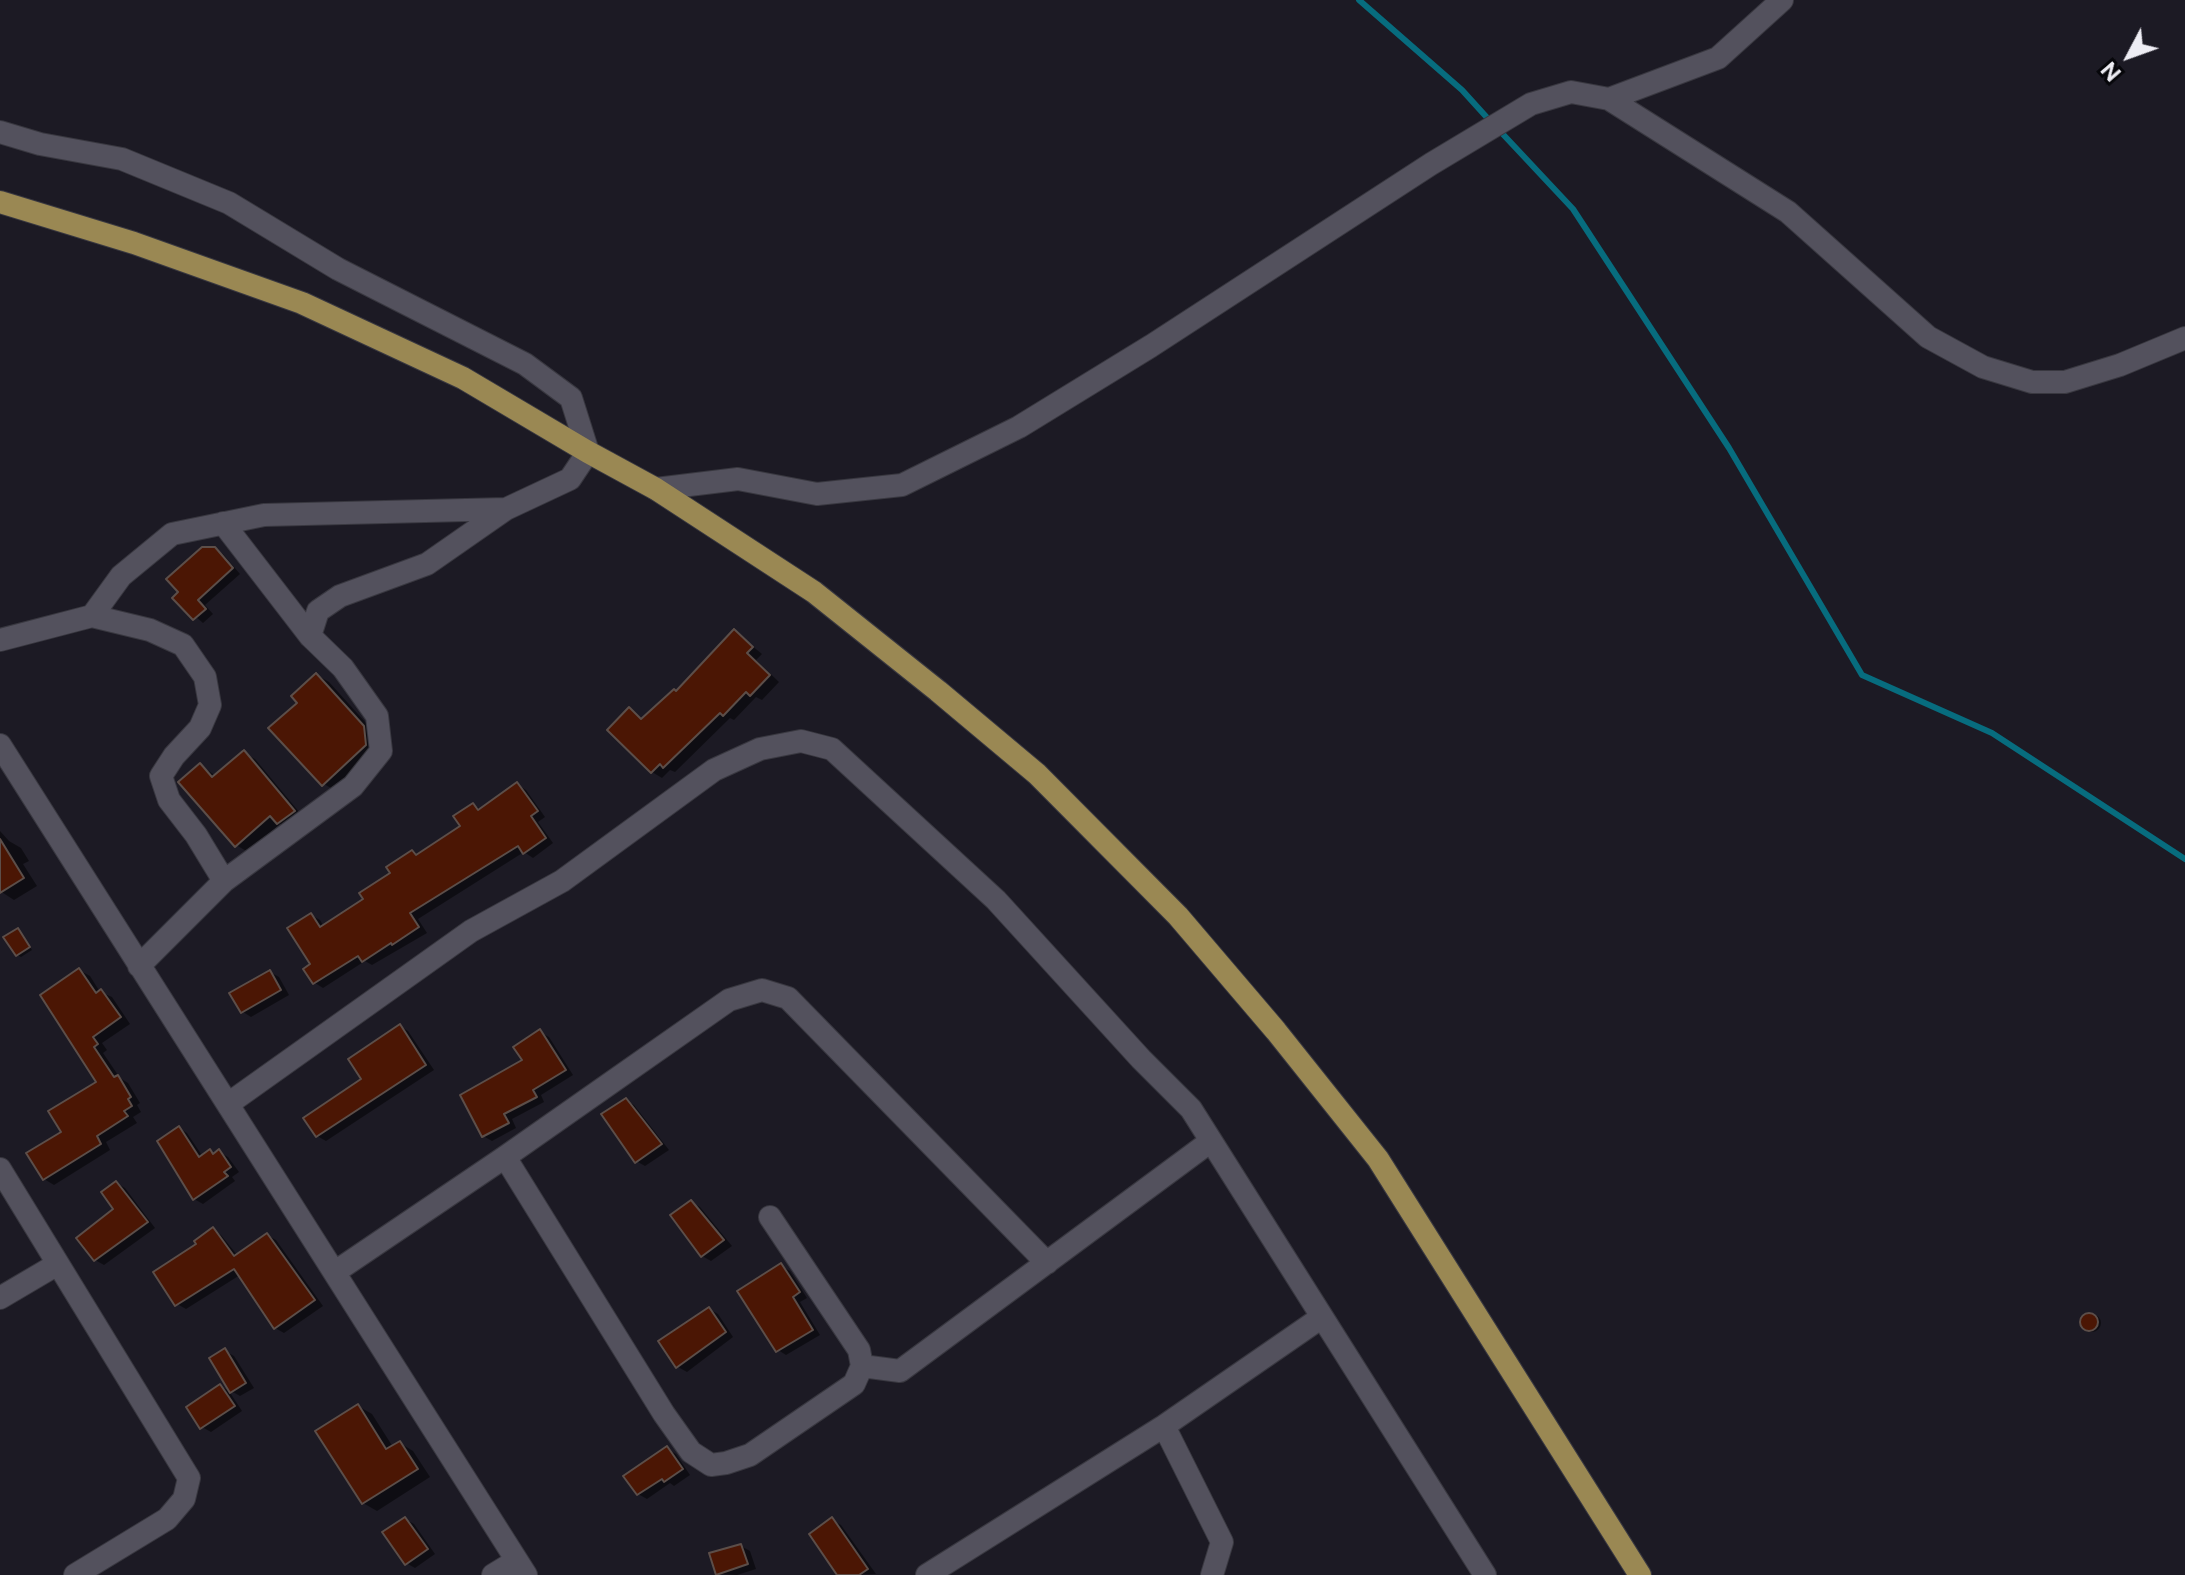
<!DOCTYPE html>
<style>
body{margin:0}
#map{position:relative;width:2185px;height:1575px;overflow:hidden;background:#1c1a24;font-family:"Public Sans",sans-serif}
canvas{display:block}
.north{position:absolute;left:2089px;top:16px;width:80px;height:80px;-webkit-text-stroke:6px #06060a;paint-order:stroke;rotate:229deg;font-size:22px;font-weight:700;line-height:32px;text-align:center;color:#eeedf4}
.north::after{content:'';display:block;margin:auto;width:28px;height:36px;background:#eeedf4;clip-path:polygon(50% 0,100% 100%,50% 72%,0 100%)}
</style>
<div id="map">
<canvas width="2185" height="1575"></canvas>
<div class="north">N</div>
</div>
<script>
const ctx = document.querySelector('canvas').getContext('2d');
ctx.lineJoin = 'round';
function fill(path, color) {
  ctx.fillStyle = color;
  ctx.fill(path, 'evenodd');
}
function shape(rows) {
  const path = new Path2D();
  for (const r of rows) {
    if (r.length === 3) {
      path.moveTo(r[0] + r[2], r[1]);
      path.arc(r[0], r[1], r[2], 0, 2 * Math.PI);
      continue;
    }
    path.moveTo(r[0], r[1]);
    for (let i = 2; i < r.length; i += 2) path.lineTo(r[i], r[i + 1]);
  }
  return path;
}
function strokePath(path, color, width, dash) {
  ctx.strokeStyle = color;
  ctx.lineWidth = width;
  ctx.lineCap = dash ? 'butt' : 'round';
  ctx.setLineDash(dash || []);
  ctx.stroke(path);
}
const shadow = shape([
 [214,549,223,554,240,574,205,605,213,614,203,623,174,598],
 [734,631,762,654,756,660,779,682,762,700,756,697,734,720,730,718,675,772,670,770,662,778,652,772,629,710,644,720,677,693],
 [317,675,329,682,376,734,378,752,336,791,324,784,300,703],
 [244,753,255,759,305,819,290,829,280,824,248,852,236,845,200,765,216,776],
 [517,784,526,790,545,817,538,822,553,843,533,858,524,852,418,919,427,933,372,965,365,961,323,988,315,983,311,915,320,920,324,927,365,900,413,852,418,856,463,827,473,805,481,809],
 [0,831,9,841,21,848,29,861,23,864,37,886,14,900,0,891],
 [18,930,32,950,21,957,17,955],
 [79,970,90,976,100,992,112,997,130,1024,102,1043,107,1050,103,1053,120,1078,128,1083,140,1103,137,1105,141,1112,133,1117,137,1123,106,1142,110,1150,54,1185,44,1179,64,1133,99,1083],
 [270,972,279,977,289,995,251,1017,243,1012],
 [400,1026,408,1031,434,1070,326,1141,317,1136,363,1080],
 [540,1032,549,1037,573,1075,541,1095,544,1102,512,1119,516,1128,492,1141,483,1136],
 [626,1100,634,1105,669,1150,645,1166,636,1161],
 [179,1128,187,1133,203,1157,210,1152,215,1155,219,1152,228,1157,239,1172,232,1177,235,1181,203,1204,194,1199],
 [117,1183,125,1188,155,1228,104,1265,95,1260,116,1209],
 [691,1202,700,1207,732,1246,711,1261,702,1256],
 [213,1230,221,1235,238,1256,267,1235,276,1240,323,1306,284,1333,275,1328,240,1275,186,1309,177,1304],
 [781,1266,790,1271,807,1298,800,1302,820,1335,786,1355,778,1350],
 [709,1309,718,1314,733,1337,687,1372,678,1367],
 [2092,1323,9],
 [225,1351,234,1356,254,1388,240,1396,231,1391],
 [220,1386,229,1391,242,1411,211,1432,202,1427],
 [358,1406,372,1414,393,1447,400,1443,413,1451,430,1477,377,1511,363,1503],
 [667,1449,676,1454,690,1475,674,1486,670,1483,647,1499,638,1494],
 [405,1519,414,1524,435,1554,415,1568,406,1563],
 [832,1520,841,1525,876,1574,840,1575],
 [741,1546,750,1551,756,1569,737,1575,718,1574]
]);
const stream = shape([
 [1359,0,1462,90,1491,122],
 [1499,130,1573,209,1729,448,1862,675,1992,733,2185,859]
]);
const building = shape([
 [202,547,215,547,233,568,198,600,206,609,193,620,172,598,178,592,166,579,202,547],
 [734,629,753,647,747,653,770,675,750,696,746,692,723,716,720,713,663,768,660,764,651,773,607,730,629,707,641,719,674,689,676,691,734,629],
 [316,673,364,726,366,745,322,786,268,728,297,703,291,696,316,673],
 [244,750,295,811,277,824,270,816,235,847,178,782,200,763,212,777,244,750],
 [517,782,538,811,531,816,546,838,523,854,518,846,410,913,419,927,392,945,391,943,362,962,358,956,313,984,303,969,310,964,287,928,311,913,320,927,363,899,359,893,390,873,386,867,412,850,416,855,460,826,453,816,473,803,478,810,517,782],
 [0,839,24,878,0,893,0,839],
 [18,928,30,947,16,956,3,937,18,928],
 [79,968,96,993,101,989,121,1017,93,1037,98,1044,94,1047,114,1077,118,1075,131,1097,128,1099,132,1106,124,1111,128,1116,97,1136,101,1144,43,1180,26,1153,61,1132,48,1111,96,1082,40,995,79,968],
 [270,970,281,990,241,1013,229,993,270,970],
 [400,1024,426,1065,316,1137,303,1118,361,1079,348,1059,400,1024],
 [540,1029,566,1070,533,1090,537,1097,504,1114,509,1123,482,1137,460,1095,522,1060,513,1047,540,1029],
 [626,1098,662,1144,635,1163,601,1114,626,1098],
 [179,1126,199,1157,210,1149,213,1154,219,1149,231,1167,224,1172,228,1176,193,1200,157,1141,179,1126],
 [116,1181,148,1222,94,1261,76,1238,113,1209,101,1192,116,1181],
 [691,1200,724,1240,701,1257,670,1215,691,1200],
 [213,1227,234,1256,267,1233,315,1300,274,1329,234,1269,175,1306,153,1272,196,1244,194,1241,213,1227],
 [781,1263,800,1292,793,1297,813,1330,776,1352,737,1291,781,1263],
 [709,1307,726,1332,676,1368,658,1341,709,1307],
 [2089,1322,9],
 [225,1348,246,1383,230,1393,209,1358,225,1348],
 [220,1384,235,1406,200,1429,186,1407,220,1384],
 [358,1404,386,1449,400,1441,418,1469,362,1504,315,1431,358,1404],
 [667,1446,683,1469,664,1482,662,1479,637,1495,623,1476,667,1446],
 [405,1517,428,1549,405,1565,382,1532,405,1517],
 [832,1517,868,1569,859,1575,837,1575,809,1534,832,1517],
 [741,1544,748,1564,716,1575,709,1553,741,1544]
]);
const minor = shape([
 [1609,99,1788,212,1928,337,1983,367,2032,382,2065,382,2120,365,2185,338],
 [0,132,40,144,122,159,229,203,338,269,525,364,571,398,588,452,570,479,506,509,427,564,340,596,318,611,310,636],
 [656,489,738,479,817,494,902,485,1019,427,1151,346,1431,164,1531,104,1571,92,1609,99,1718,58,1782,0],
 [92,616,150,630,183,645,205,677,210,705,200,728,174,756,161,776,169,800,196,835,224,881],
 [0,640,92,616,121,576,172,534,264,515,506,509],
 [0,745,526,1575],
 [139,966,224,881,353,786,381,751,377,716,343,668,310,636,223,523],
 [228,1104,471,931,562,881,714,770,760,749,801,741,832,749,996,900,1141,1059,1191,1109,1485,1575],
 [505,1157,664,1414,691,1452,711,1465,726,1463,750,1455,854,1384,862,1366,859,1350,770,1217],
 [0,1169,189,1478,184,1499,167,1519,75,1575],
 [335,1272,505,1157,729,1000,762,990,788,998,1047,1263],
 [0,1298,56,1265],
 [862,1366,900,1371,1211,1141],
 [1164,1426,1222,1542,1212,1575],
 [493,1575,516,1561],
 [927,1575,1164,1426,1322,1317]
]);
const primary = shape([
 [0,202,134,243,302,303,463,378,588,452,656,489,814,592,938,691,1037,774,1178,916,1276,1031,1378,1159,1640,1575]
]);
fill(shadow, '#0007');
strokePath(stream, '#076c7e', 6);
fill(building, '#4b1604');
strokePath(building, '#5c4e49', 2);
strokePath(minor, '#393840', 24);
strokePath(primary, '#393840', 24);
strokePath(minor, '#53515d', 22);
strokePath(primary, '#9a8853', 22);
</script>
